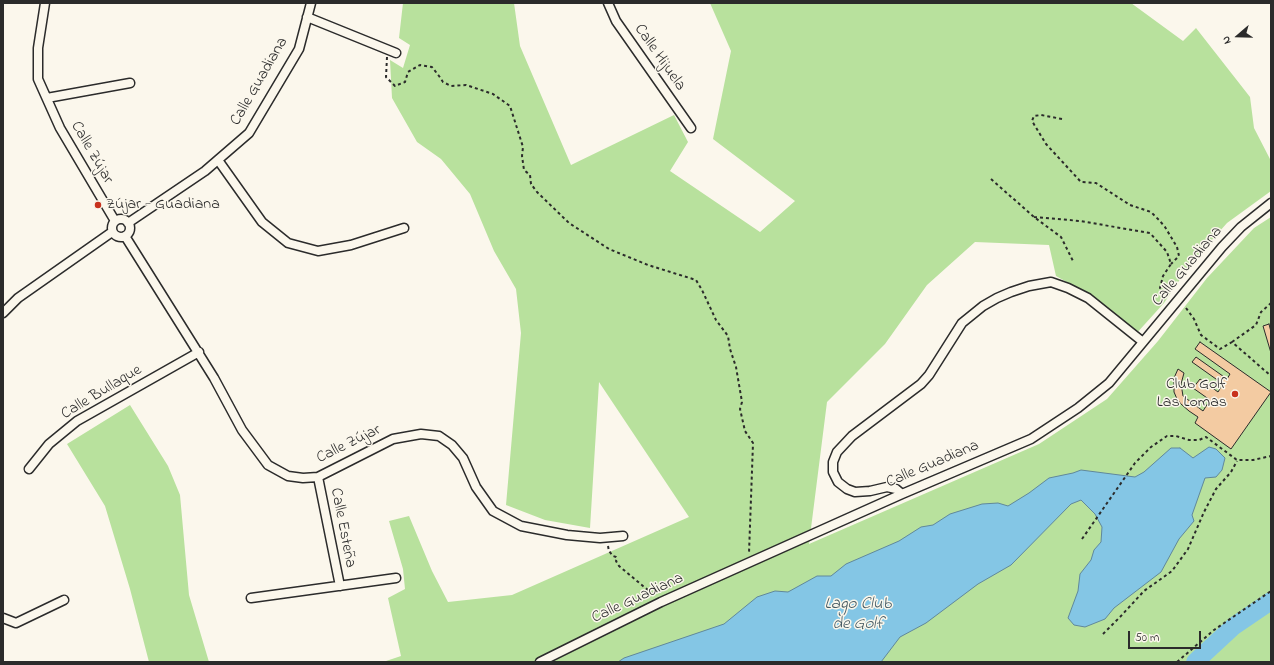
<!DOCTYPE html>
<meta charset="utf-8">
<style>
body{margin:0}
#map{position:relative;width:1274px;height:665px;overflow:hidden;background:#fbf7ec;font-family:"Indie Flower",sans-serif}
canvas{display:block}
.frame{position:absolute;inset:0;border:4px solid #2b2b2b;pointer-events:none}
.north{position:absolute;left:1218px;top:16px;width:40px;height:40px;-webkit-text-stroke:3px #fbf7ec;paint-order:stroke;rotate:250deg;font-size:11px;font-weight:700;line-height:16px;text-align:center;color:#2b2b2b}
.north::after{content:'';display:block;margin:auto;width:14px;height:18px;background:#2b2b2b;clip-path:polygon(50% 0,100% 100%,50% 72%,0 100%)}
.scale{position:absolute;left:1128px;top:631px;width:73px;height:18px;box-sizing:border-box;border:2px solid #2b2b2b;border-top:0;padding-left:5px;font-size:12px;line-height:14px;white-space:nowrap;color:#2b2b2b;-webkit-text-stroke:3px #fbf7ec;paint-order:stroke}
</style>
<div id="map">
<canvas width="1274" height="665"></canvas>
<div class="frame"></div>
<div class="north">N</div>
<div class="scale">50 m</div>
</div>
<script>
const ctx = document.querySelector('canvas').getContext('2d');
ctx.lineJoin = 'round';
function fill(path, color) {
  ctx.fillStyle = color;
  ctx.fill(path, 'evenodd');
}
function shape(rows) {
  const path = new Path2D();
  for (const r of rows) {
    if (r.length === 3) {
      path.moveTo(r[0] + r[2], r[1]);
      path.arc(r[0], r[1], r[2], 0, 2 * Math.PI);
      continue;
    }
    path.moveTo(r[0], r[1]);
    for (let i = 2; i < r.length; i += 2) path.lineTo(r[i], r[i + 1]);
  }
  return path;
}
function strokePath(path, color, width, dash) {
  ctx.strokeStyle = color;
  ctx.lineWidth = width;
  ctx.lineCap = dash ? 'butt' : 'round';
  ctx.setLineDash(dash || []);
  ctx.stroke(path);
}
function write(font, color, halo, rows, align = 'center') {
  ctx.font = font + ' "Indie Flower",sans-serif';
  ctx.lineWidth = 3;
  ctx.setLineDash([]);
  ctx.textBaseline = 'middle';
  ctx.strokeStyle = halo;
  ctx.fillStyle = color;
  for (const [text, x, y, turn = 0] of rows) {
    ctx.save();
    ctx.translate(x, y);
    ctx.rotate((+turn || 0) * Math.PI / 180);
    ctx.textAlign = isNaN(turn) ? turn : align;
    if (halo) ctx.strokeText(text, 0, 0);
    ctx.fillText(text, 0, 0);
    ctx.restore();
  }
}
const green = shape([
 [403,3,514,3,520,46,571,165,674,115,688,142,670,171,760,232,795,201,713,139,731,51,710,3,1131,3,1183,41,1196,28,1250,97,1254,128,1271,161,1271,191,1227,223,1189,266,1164,303,1135,335,1090,295,1056,276,1049,245,975,242,927,285,885,344,827,402,809,544,1039,444,1107,399,1158,341,1207,278,1254,228,1271,217,1271,662,383,662,401,656,388,598,405,589,403,569,389,521,409,516,432,571,448,602,512,595,689,517,599,382,590,528,545,520,506,505,521,333,516,289,494,251,470,194,441,159,417,142,392,98,390,60,403,68,410,45,399,38],
 [130,405,168,466,180,495,189,595,209,662,149,662,130,589,105,506,67,444]
]);
const water = shape([
 [1180,448,1193,458,1209,447,1216,449,1225,458,1222,470,1216,477,1205,478,1192,515,1194,521,1179,539,1161,572,1114,608,1105,619,1085,627,1074,625,1068,618,1078,591,1080,574,1091,560,1094,550,1101,542,1102,527,1095,514,1081,500,1071,504,1011,565,978,584,926,623,900,637,881,662,618,662,624,658,724,624,757,597,775,591,788,592,817,576,831,576,846,564,899,541,921,527,933,525,950,514,982,504,998,503,1008,506,1029,493,1049,478,1073,473,1081,470,1135,477,1144,472,1171,448,1180,448]
]);
const river = shape([
 [1195,662,1234,626,1271,601]
]);
const building = shape([
 [1269,324,1271,332,1271,353,1263,326,1269,324],
 [1200,342,1271,392,1231,449,1195,423,1198,417,1189,411,1181,404,1177,399,1174,392,1174,378,1178,369,1184,373,1181,384,1183,396,1203,411,1210,400,1193,388,1200,379,1218,392,1223,384,1192,362,1196,357,1227,379,1230,374,1195,349,1200,342]
]);
const path = shape([
 [387,57,386,77,395,86,405,82,408,72,420,65,432,67,439,76,443,82,451,86,466,85,493,94,510,106,523,147,522,156,524,170,530,175,531,184,537,192,569,223,609,249,648,265,696,280,702,290,716,320,728,336,730,349,736,367,742,402,740,409,745,431,753,443,749,553],
 [1062,119,1041,115,1034,116,1032,121,1046,144,1081,182,1096,183,1130,205,1151,212,1159,220,1165,227,1177,247,1179,256,1171,264],
 [991,179,1034,217,1061,237,1074,263],
 [1034,217,1080,221,1150,233,1167,252,1171,264,1163,276,1160,288,1165,292],
 [1186,308,1194,319,1201,335,1220,349,1232,342,1271,376],
 [1232,342,1256,325,1261,312,1271,303],
 [1082,539,1135,463,1151,447,1167,436,1176,436,1189,440,1199,440,1206,437,1237,460,1253,460,1271,456],
 [608,546,609,551,613,556,616,557,617,558,616,561,619,566,655,596],
 [1103,634,1120,617,1144,591,1172,571,1188,549,1204,512,1216,489,1231,472,1237,461],
 [1177,662,1214,630,1271,591]
]);
const minor = shape([
 [45,3,38,48,38,79,60,128,115,221],
 [608,3,616,21,691,128],
 [307,17,396,53],
 [47,98,130,83],
 [218,160,262,222,288,243,318,251,351,245,404,228],
 [121,228,9],
 [128,223,205,171,249,133,299,49,311,3],
 [125,236,214,378,242,430,268,465,288,476,303,478,318,477,393,439,421,434,439,436,452,445,463,458,476,487,493,511,521,526,567,535,600,538,623,536],
 [3,313,18,298,112,232],
 [29,469,49,444,77,421,199,352],
 [318,477,340,586],
 [902,494,896,489,887,487,870,491,855,492,847,489,838,482,833,472,833,462,837,452,852,436,921,384,929,375,962,323,983,306,997,298,1011,292,1029,286,1051,282,1068,288,1088,298,1143,342],
 [251,598,396,578],
 [3,618,16,623,64,600],
 [540,662,661,602,902,494,1031,439,1078,408,1109,383,1222,247,1241,227,1271,203]
]);
const markers = [
 [98,205,4,"#c8321e"],
 [1235,394,4,"#c8321e"]
];
const streetNames = [
 ["Calle Hijuela",659,58,55],
 ["Calle Guadiana",260,82,-60],
 ["Calle Zújar",91,153,60],
 ["Calle Guadiana",1188,267,-50],
 ["Calle Bullaque",102,393,-31],
 ["Calle Zújar",349,445,-26],
 ["Calle Guadiana",933,465,-23],
 ["Calle Esteña",342,528,79],
 ["Calle Guadiana",638,599,-25]
];
const poiNames = [
 ["Zújar - Guadiana",106,205],
 ["Club Golf",1227,385,"right"],
 ["Las Lomas",1227,403,"right"]
];
const waterNames = [
 ["Lago Club",858,605],
 ["de Golf",858,625]
];
fill(green, '#b8e19d');
fill(water, '#84c6e5');
strokePath(water, '#60889b', 1);
strokePath(river, '#84c6e5', 18);
fill(building, '#f3cba2');
strokePath(building, '#2b2b2b', 1);
strokePath(minor, '#2b2b2b', 11);
strokePath(path, '#2b2b2b', 2, [3, 3]);
strokePath(minor, '#fbf7ec', 8);
for (const [x, y, r, color] of markers) {
  const dot = new Path2D();
  dot.arc(x, y, r, 0, 2 * Math.PI);
  ctx.fillStyle = color;
  ctx.fill(dot);
  strokePath(dot, '#fbf7ec', 1.5);
}
write('16px', '#2b2b2b', '#fbf7ec', streetNames);
write('16px', '#2b2b2b', '#fbf7ec', poiNames, 'left');
write('italic 17px', '#465a63', '#fbf7ec', waterNames);
</script>
